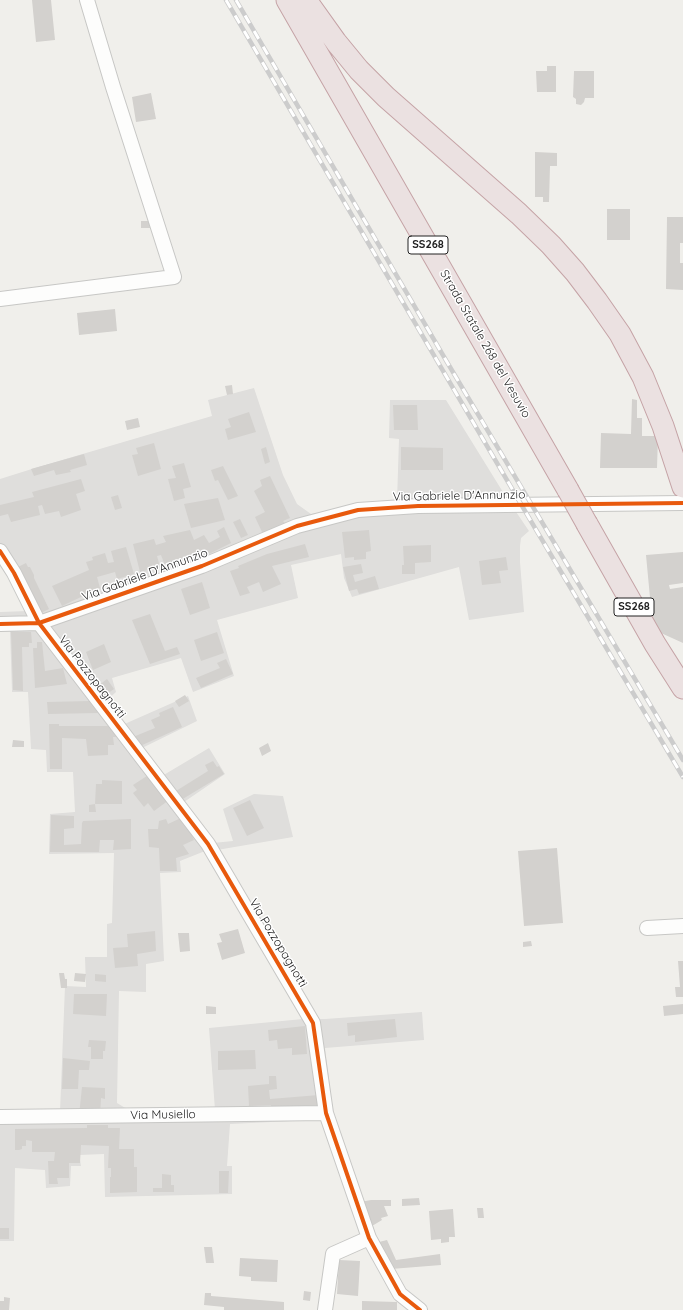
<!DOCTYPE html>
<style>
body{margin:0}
canvas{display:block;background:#f0efeb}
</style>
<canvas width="683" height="1310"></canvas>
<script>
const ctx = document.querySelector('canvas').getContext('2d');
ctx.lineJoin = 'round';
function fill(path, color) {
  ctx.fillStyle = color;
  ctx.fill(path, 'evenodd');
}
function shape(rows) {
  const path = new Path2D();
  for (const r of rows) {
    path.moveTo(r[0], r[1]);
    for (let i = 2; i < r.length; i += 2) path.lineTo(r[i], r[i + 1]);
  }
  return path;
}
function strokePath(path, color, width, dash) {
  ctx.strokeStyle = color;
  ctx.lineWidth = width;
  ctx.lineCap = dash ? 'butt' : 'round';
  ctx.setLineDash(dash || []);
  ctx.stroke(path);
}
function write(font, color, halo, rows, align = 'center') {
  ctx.font = font + ' Quicksand,sans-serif';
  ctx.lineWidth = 3;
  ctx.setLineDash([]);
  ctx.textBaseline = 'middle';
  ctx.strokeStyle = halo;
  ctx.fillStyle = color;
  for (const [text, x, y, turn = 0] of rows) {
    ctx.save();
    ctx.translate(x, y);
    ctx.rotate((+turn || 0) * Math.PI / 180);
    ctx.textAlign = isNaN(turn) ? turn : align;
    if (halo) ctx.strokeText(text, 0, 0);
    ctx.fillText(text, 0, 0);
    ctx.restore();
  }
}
const residential = shape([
 [254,388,283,475,297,504,311,514,397,501,399,439,389,438,390,400,446,400,506,497,529,531,521,538,520,546,520,562,524,612,469,620,459,567,352,597,344,578,341,554,291,565,298,598,217,620,234,676,193,692,181,658,112,678,116,692,105,702,120,726,188,696,197,721,140,749,162,776,209,748,225,774,184,802,213,843,233,841,223,809,254,794,283,796,293,837,217,850,205,851,180,861,181,872,160,873,164,961,146,964,146,992,119,991,117,1103,127,1109,215,1110,209,1028,303,1019,325,1019,422,1012,424,1040,325,1048,334,1119,230,1124,227,1166,232,1166,232,1194,105,1197,104,1154,79,1155,81,1166,71,1166,70,1186,46,1188,45,1170,15,1168,14,1241,0,1241,0,1113,60,1112,65,986,86,987,85,957,107,957,107,924,112,923,114,853,49,854,50,814,75,812,73,772,47,772,46,750,31,749,28,692,12,692,10,631,0,631,0,612,28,611,0,559,0,479,35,468,212,416,208,400]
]);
const building = shape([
 [32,0,51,0,55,40,36,42],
 [547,66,556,66,556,92,537,92,536,71,547,71],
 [574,71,594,71,594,98,585,98,584,102,581,105,576,104,576,99,573,97],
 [151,93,156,119,136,122,132,97],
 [535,152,557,153,557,166,550,166,549,202,543,202,543,197,535,197],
 [607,209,630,209,630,240,607,240],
 [667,217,683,217,683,243,680,243,680,263,683,263,683,290,666,289],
 [141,221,149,221,150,228,141,228],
 [115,309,117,331,79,335,77,313],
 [232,385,233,394,227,395,225,386],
 [632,399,637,400,637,418,642,418,642,436,658,436,657,468,600,468,601,433,631,434],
 [393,405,417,405,418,430,394,430],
 [249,412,256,432,228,440,225,429,231,427,228,419],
 [138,418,140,427,127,430,125,421],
 [154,443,161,469,138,476,132,455,138,454,136,448],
 [266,447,270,462,265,464,261,449],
 [401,447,443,448,443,470,401,470],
 [84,454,87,465,70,470,71,472,56,475,54,470,34,476,31,469],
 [184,463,191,487,183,489,185,498,174,501,168,479,176,478,172,466],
 [223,466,238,496,228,500,218,480,215,481,211,470],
 [270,476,290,518,283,521,285,523,263,534,255,517,265,512,254,491,262,486,260,480],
 [81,479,85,491,76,494,81,510,61,517,59,511,45,514,42,505,38,506,40,515,11,522,8,514,0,516,0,505,34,497,32,492],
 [118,495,122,508,115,510,111,497],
 [218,498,225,520,191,528,184,504],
 [240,519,248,535,241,538,233,522],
 [224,527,231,543,195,561,192,557,166,568,161,555,157,556,160,567,140,572,133,544,154,539,156,545,166,542,163,536,190,530,194,540,204,535,209,543,220,537,217,531],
 [369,530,371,551,366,552,366,559,354,560,354,557,345,558,342,532],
 [305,544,309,557,272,566,281,584,263,592,259,582,247,587,250,593,240,596,230,571,239,568,238,566,267,554],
 [431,545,431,562,415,563,415,574,402,574,402,565,404,565,403,546],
 [126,547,134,574,117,579,115,572,97,577,100,588,62,606,52,586,89,570,86,562,93,560,92,557,105,553,108,563,114,562,111,551],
 [683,552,683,583,669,585,670,589,683,587,683,643,661,633,652,619,646,555],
 [506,557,508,570,499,571,501,583,482,585,479,561],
 [26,563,28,567,30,567,34,575,34,578,49,609,37,615,14,569],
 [361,564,363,573,353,575,355,582,375,576,379,589,359,594,357,589,349,591,343,567],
 [202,582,210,608,190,615,181,589],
 [150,614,165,651,177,647,180,654,150,664,132,620],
 [11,632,31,632,32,643,29,643,29,647,22,647,23,691,13,690],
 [217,632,224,653,201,661,194,640],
 [37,642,42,642,45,671,63,668,67,684,35,688,33,648,37,648],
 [104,644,111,662,93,670,86,652],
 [226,659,233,674,201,688,196,678,220,668,217,663],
 [107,679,114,689,100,699,93,690],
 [185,695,189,701,179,707,175,701],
 [90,701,98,713,48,714,47,702],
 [173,707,182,727,138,747,133,737,155,728,151,720,160,716,159,713],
 [49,724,59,724,59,726,112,726,116,737,113,737,114,745,108,745,108,755,88,756,86,739,62,738,62,769,50,769],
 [13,740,24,741,24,747,12,747],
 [268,743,271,751,262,756,259,748],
 [213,761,217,767,219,766,224,774,181,800,176,791,208,771,205,765],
 [150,774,169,800,154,811,148,803,144,807,133,793,137,790,133,785],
 [102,780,122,781,122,804,95,804,96,784,102,784],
 [250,800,264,828,247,836,233,808],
 [95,804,96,812,89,812,89,805],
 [51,815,74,816,74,828,64,829,64,845,81,844,82,823,83,821,131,819,131,849,113,850,114,840,100,840,99,852,50,852],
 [183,817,194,840,183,845,189,854,176,858,177,871,160,871,159,848,149,847,148,829,158,829,159,821,166,819,168,824],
 [557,848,563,923,524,926,518,851],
 [238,929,245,953,222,960,217,943,222,942,219,934],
 [155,931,156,951,137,954,138,966,115,968,113,948,128,947,127,934],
 [178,933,189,933,190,951,180,952],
 [531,941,532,946,523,947,523,942],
 [678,961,683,961,683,997,676,997,675,987,680,987],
 [59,973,64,973,65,979,67,979,67,988,61,988],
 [75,973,86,974,85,982,74,981],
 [95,974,106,975,106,982,95,981],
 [74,994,107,994,106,1016,73,1014],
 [683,1004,683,1014,664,1016,663,1006],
 [206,1006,216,1007,216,1014,206,1014],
 [395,1019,397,1037,355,1042,355,1035,348,1036,347,1023],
 [305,1026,307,1054,292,1055,292,1048,278,1049,277,1040,269,1041,268,1030],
 [89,1040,106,1041,105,1051,103,1051,103,1059,91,1059,91,1047,88,1047],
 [255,1050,256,1069,218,1070,218,1051],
 [63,1058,90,1061,89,1070,79,1070,78,1089,62,1089],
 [269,1076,276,1076,277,1089,269,1090,270,1099,319,1095,320,1105,271,1109,271,1105,249,1106,248,1086,269,1084],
 [82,1087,105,1088,105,1099,101,1098,100,1116,79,1116],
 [87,1125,108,1125,108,1128,120,1128,119,1149,134,1149,134,1167,137,1167,137,1192,110,1193,110,1177,111,1177,111,1168,108,1168,109,1146,81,1145,80,1163,69,1163,69,1178,57,1178,58,1184,49,1184,48,1161,54,1161,55,1152,32,1152,32,1141,26,1140,26,1146,22,1146,22,1149,19,1150,15,1150,15,1129,87,1128],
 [219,1171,229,1171,228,1193,219,1193],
 [162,1174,171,1175,171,1185,174,1185,174,1192,153,1192,153,1188,162,1188],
 [419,1198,420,1205,402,1206,402,1199],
 [371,1200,391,1200,391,1206,384,1206,388,1216,381,1218,382,1220,372,1226,360,1202],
 [477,1208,483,1208,484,1218,478,1218],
 [453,1209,455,1237,449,1237,449,1242,441,1243,441,1239,431,1240,429,1211],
 [0,1228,9,1228,9,1239,0,1239],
 [387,1240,396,1260,440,1254,441,1265,391,1269,379,1242],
 [204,1247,212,1247,214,1263,206,1263],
 [240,1258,278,1260,277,1282,251,1281,251,1277,239,1276],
 [339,1260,360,1261,358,1296,337,1294],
 [304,1291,311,1292,310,1301,303,1300],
 [205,1293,211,1293,211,1296,284,1302,284,1310,224,1310,224,1307,204,1305],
 [4,1297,10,1298,9,1310,0,1310,0,1301,4,1301],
 [362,1301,397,1302,397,1310,362,1310]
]);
const minor = shape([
 [0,299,174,277,113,87,87,0],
 [0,551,14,573,39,623,208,844,313,1023,326,1113,369,1238,400,1294,420,1310],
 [0,624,39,623,202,566,297,526,358,510,418,506,683,503],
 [647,928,683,926],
 [0,1117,326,1113],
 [325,1310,333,1254,369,1238]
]);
const highway = shape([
 [287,0,568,490],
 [306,0,336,42,359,70,386,97,519,214,551,245,575,272,597,301,620,334,643,377,663,426,683,487],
 [587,524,655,644,683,688]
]);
const rail = shape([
 [226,0,535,528,683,777],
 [236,0,447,362,683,760]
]);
const highwayBridge = shape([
 [568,490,587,524]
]);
const cycleway = shape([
 [0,551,14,573,39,623,208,844,313,1023,326,1113,369,1238,400,1294,420,1310],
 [0,624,39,623,202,566,297,526,358,510,418,506,683,503]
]);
const shields = [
 [428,245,40],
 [634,607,40]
];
const shieldNames = [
 ["SS268",428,245],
 ["SS268",634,607]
];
const streetNames = [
 ["Strada Statale 268 del Vesuvio",485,344,60],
 ["Via Gabriele D'Annunzio",459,496,-1],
 ["Via Gabriele D'Annunzio",145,575,-20],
 ["Via Pozzopagnotti",92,677,52],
 ["Via Pozzopagnotti",278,943,59],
 ["Via Musiello",163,1115,-1]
];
fill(residential, '#dfdedc');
fill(building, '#d3d1ce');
strokePath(minor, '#c7c7c5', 16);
strokePath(highway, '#c5a3a6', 23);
strokePath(minor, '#fdfdfc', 14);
strokePath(highway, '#ebe1e1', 21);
strokePath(rail, '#ccc', 4.5);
strokePath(rail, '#fff', 3, [9]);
strokePath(highwayBridge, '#c5a3a6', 23, []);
strokePath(highwayBridge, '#ebe1e1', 21);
strokePath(cycleway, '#e8590c', 4);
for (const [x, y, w] of shields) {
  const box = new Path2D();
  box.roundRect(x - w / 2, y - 9, w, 18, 3);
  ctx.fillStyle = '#fff';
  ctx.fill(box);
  strokePath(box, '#222', 1);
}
write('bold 11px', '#222', null, shieldNames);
write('12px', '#222', '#fff', streetNames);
</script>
